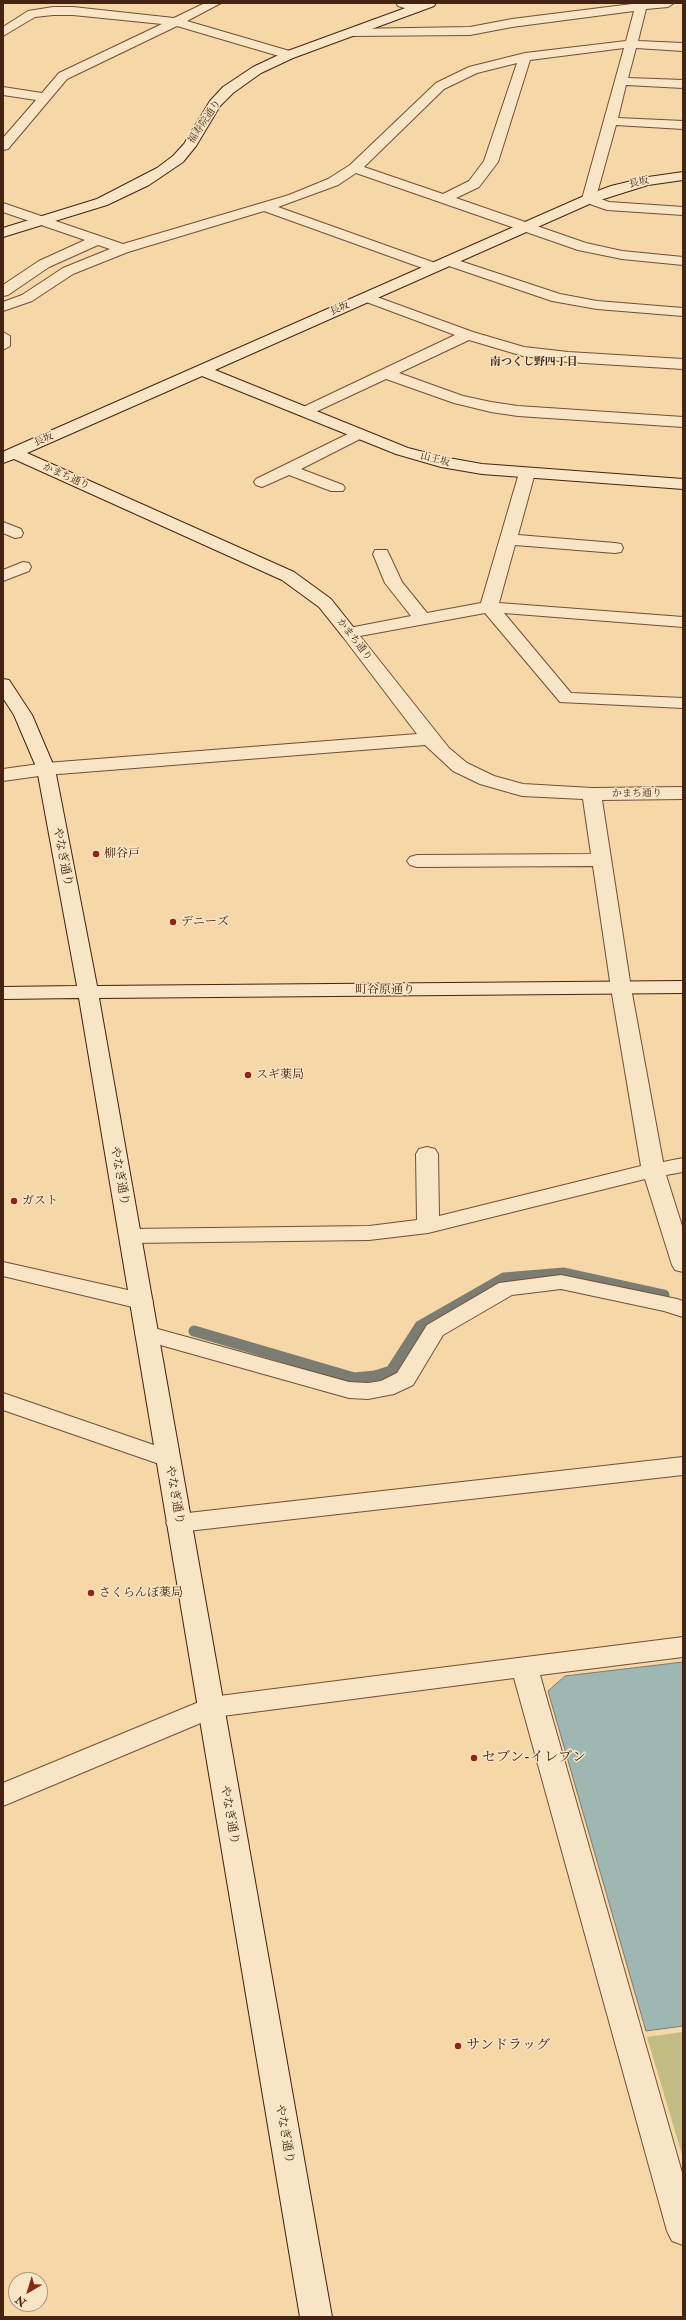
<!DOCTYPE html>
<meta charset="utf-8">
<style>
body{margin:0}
#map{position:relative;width:686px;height:2320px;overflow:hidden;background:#f5d7a8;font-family:"IM FELL Double Pica",serif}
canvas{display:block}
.frame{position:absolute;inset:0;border:4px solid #452312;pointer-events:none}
.north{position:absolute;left:8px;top:2272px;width:40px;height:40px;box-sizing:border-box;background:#f8e5c6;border:1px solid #b0977e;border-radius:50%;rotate:218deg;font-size:11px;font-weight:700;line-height:16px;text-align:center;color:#452312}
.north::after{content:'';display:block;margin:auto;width:14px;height:18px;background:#8f2418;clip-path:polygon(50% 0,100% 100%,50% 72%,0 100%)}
</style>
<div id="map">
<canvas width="686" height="2320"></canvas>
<div class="frame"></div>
<div class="north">N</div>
</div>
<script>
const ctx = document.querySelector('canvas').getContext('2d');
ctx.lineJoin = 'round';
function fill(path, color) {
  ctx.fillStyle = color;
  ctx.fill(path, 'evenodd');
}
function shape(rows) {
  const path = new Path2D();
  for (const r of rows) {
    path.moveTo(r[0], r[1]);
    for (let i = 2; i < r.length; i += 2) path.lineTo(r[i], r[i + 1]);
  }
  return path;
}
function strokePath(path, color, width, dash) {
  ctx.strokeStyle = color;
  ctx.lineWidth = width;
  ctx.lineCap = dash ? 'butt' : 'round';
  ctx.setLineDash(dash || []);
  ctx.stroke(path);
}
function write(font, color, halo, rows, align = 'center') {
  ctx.font = font + ' "IM FELL Double Pica","Noto Serif JP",serif';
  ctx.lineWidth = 3;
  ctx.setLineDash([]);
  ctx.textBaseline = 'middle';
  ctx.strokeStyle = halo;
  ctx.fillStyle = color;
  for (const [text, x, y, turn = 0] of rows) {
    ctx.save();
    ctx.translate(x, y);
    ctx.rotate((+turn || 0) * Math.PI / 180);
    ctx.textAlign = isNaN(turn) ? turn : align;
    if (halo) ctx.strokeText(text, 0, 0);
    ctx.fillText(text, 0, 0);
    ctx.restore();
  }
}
const green = shape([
 [683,2032,683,2158,647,2037]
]);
const water = shape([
 [683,1662,683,2026,646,2031,548,1691,565,1676,683,1662]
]);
const stream = shape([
 [194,1331,354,1378,375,1376,391,1371,420,1326,504,1278,564,1273,664,1295]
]);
const street = shape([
 [205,3,221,3,187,21,293,52,295,55,289,59,177,26,67,79,8,149,3,150,3,138,36,100,3,95,3,87,42,93,59,73,162,24,73,15,53,15,35,17,3,36,3,27,28,11,53,7,73,7,174,18,205,3],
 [396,3,414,3,424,8,418,12,398,6,396,3],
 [640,3,674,3,668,7,646,9,638,41,683,43,683,51,636,48,628,78,683,80,683,88,626,85,618,118,683,121,683,129,616,125,596,197,609,202,683,207,683,215,607,210,584,202,582,199,624,48,530,60,498,162,479,187,456,198,586,243,622,251,683,257,683,265,622,259,578,250,356,173,338,185,278,207,438,264,440,267,438,270,428,270,264,211,128,252,73,274,32,301,3,311,3,302,22,295,63,268,110,249,98,245,49,267,8,295,3,296,3,285,39,261,85,240,3,212,3,203,123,244,289,195,328,179,350,165,436,83,469,67,525,53,626,41,634,11,512,27,470,35,353,36,347,32,349,29,470,27,512,19,640,3],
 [517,63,484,161,469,181,443,194,364,167,444,89,477,73,517,63],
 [448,257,560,294,597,301,683,308,683,316,597,309,552,301,443,264,441,261,443,258,448,257],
 [366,293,473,332,524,347,568,352,683,359,683,369,568,362,523,356,469,340,399,373,463,396,491,402,518,406,683,417,683,427,518,416,491,412,454,403,386,379,309,415,299,415,296,412,299,409,455,335,361,300,359,297,366,293],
 [3,332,10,336,10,346,3,350,3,332],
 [358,429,364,431,366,434,364,437,301,469,343,485,345,488,343,491,331,491,289,475,262,487,256,485,254,482,256,479,358,429],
 [527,468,533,470,535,473,518,535,615,543,621,544,623,548,621,552,615,553,515,545,499,603,683,617,683,627,504,613,571,693,683,698,683,708,560,702,485,613,360,636,449,748,467,763,494,776,523,784,592,788,683,787,683,799,602,800,631,988,663,1162,683,1158,683,1172,666,1175,683,1229,683,1272,675,1270,672,1265,645,1179,428,1233,369,1240,130,1243,122,1241,119,1236,122,1231,130,1229,369,1226,417,1220,416,1154,419,1149,427,1147,435,1149,438,1154,439,1216,641,1166,611,988,593,866,417,867,410,865,407,861,410,857,417,855,591,854,583,799,522,796,480,784,453,771,425,745,46,775,3,781,3,769,46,763,417,734,340,633,343,629,349,628,411,616,385,583,373,554,375,550,387,550,402,582,427,613,481,603,519,473,521,470,527,468],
 [3,522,21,529,23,533,21,537,15,538,3,533,3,522],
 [23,562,29,563,31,567,29,571,3,581,3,570,23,562],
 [3,1262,141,1293,149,1296,153,1301,149,1306,141,1309,3,1276,3,1262],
 [561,1275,677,1299,683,1301,683,1317,664,1311,561,1289,512,1295,443,1335,413,1385,394,1394,368,1399,349,1398,139,1339,135,1334,139,1329,147,1326,349,1382,368,1383,381,1381,397,1373,427,1325,499,1283,561,1275],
 [3,1393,177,1453,180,1459,177,1465,168,1467,3,1410,3,1393],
 [683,1457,683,1475,179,1532,170,1529,166,1523,170,1517,179,1514,683,1457],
 [683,1637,683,1657,540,1675,683,2176,683,2245,672,2241,667,2231,514,1678,215,1717,3,1806,3,1783,211,1697,683,1637]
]);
const secondary = shape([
 [419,3,436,3,434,6,293,58,261,73,233,93,220,106,196,146,183,162,149,185,107,205,3,237,3,228,97,199,157,168,173,156,184,144,210,101,223,87,253,67,285,52,419,3],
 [683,172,683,180,648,185,594,202,215,370,408,448,443,457,482,464,683,479,683,489,482,474,441,467,396,454,202,376,27,453,294,572,331,599,358,633,355,637,343,637,319,607,282,580,14,459,3,463,3,452,7,450,584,196,611,186,648,177,683,172],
 [3,679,9,680,32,715,55,769,97,986,683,981,683,993,99,998,332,2317,300,2317,79,998,3,999,3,987,77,986,37,769,14,715,3,698,3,679]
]);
const markers = [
 [96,854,4,"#8f2418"],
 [173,922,4,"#8f2418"],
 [248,1075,4,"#8f2418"],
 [14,1201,4,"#8f2418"],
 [91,1593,4,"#8f2418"],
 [474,1758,4,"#8f2418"],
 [458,2046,4,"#8f2418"]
];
const farStreetnames = [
 ["福寿院通り",205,122,-56],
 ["長坂",639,183,-13],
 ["長坂",340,309,-24],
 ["長坂",44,440,-24],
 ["山王坂",435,460,14],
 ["かまち通り",66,477,24],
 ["かまち通り",354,640,52],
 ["かまち通り",637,794,-1]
];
const farNeighbourhoodnames = [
 ["南つくし野四丁目",534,363]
];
const poiNames = [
 ["柳谷戸",104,854],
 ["デニーズ",181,922],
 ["スギ薬局",256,1075],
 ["ガスト",22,1201],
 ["さくらんぼ薬局",99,1593]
];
const streetNames = [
 ["やなぎ通り",62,857,79],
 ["町谷原通り",385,990],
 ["やなぎ通り",119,1176,80],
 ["やなぎ通り",174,1495,80],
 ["やなぎ通り",229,1815,80],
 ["やなぎ通り",284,2134,80]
];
const nearPoinames = [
 ["セブン-イレブン",482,1758],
 ["サンドラッグ",466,2046]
];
fill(green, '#c2bd83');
fill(water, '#9fb7b2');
strokePath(water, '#7b7c72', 1);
strokePath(stream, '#7b7c72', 11);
strokePath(street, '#715038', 2);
strokePath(secondary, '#452312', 2);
fill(street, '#f8e5c6');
fill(secondary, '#f8e5c6');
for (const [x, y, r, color] of markers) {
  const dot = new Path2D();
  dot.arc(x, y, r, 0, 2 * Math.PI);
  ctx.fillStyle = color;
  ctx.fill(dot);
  strokePath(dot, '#f8e5c6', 1.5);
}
write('10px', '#452312', '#f8e5c6', farStreetnames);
write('bold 11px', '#452312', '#f8e5c6', farNeighbourhoodnames);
write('12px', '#452312', '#f8e5c6', poiNames, 'left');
write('12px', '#452312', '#f8e5c6', streetNames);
write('14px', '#452312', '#f8e5c6', nearPoinames, 'left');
</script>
